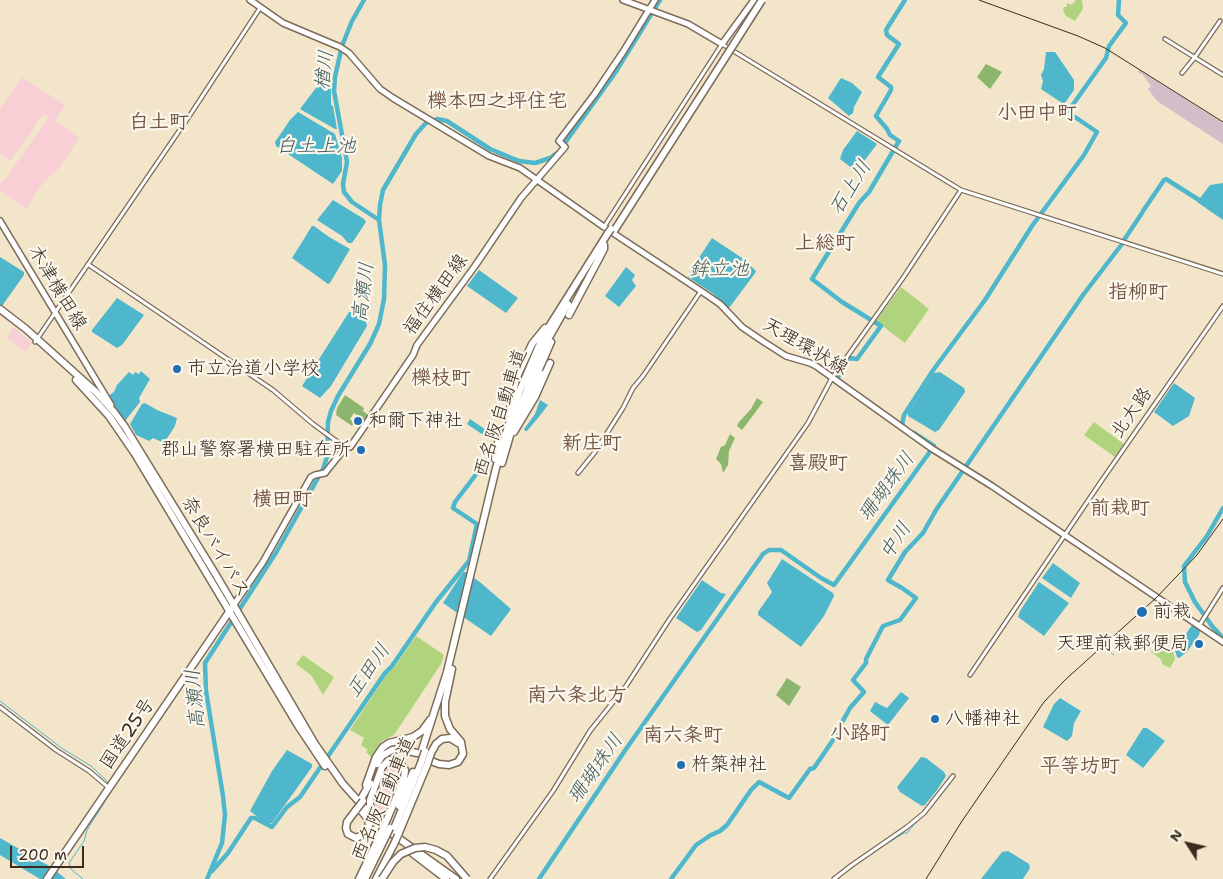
<!DOCTYPE html>
<meta charset="utf-8">
<style>
body{margin:0}
#map{position:relative;width:1223px;height:879px;overflow:hidden;background:#f3e5ca;font-family:"Shantell Sans",sans-serif}
canvas{display:block}
.north{position:absolute;left:1163px;top:819px;width:50px;height:50px;-webkit-text-stroke:4px #fbf7ec;paint-order:stroke;rotate:305deg;font-size:14px;font-weight:700;line-height:20px;text-align:center;color:#3b2a1e}
.north::after{content:'';display:block;margin:auto;width:18px;height:22px;background:#3b2a1e;clip-path:polygon(50% 0,100% 100%,50% 72%,0 100%)}
.scale{position:absolute;left:10px;top:846px;width:74px;height:22px;box-sizing:border-box;border:2px solid #3b2a1e;border-top:0;padding-left:6px;font-size:15px;line-height:18px;white-space:nowrap;color:#3b2a1e;-webkit-text-stroke:4px #fbf7ec;paint-order:stroke}
</style>
<div id="map">
<canvas width="1223" height="879"></canvas>
<div class="north">N</div>
<div class="scale">200 m</div>
</div>
<script>
const ctx = document.querySelector('canvas').getContext('2d');
ctx.lineJoin = 'round';
function fill(path, color) {
  ctx.fillStyle = color;
  ctx.fill(path, 'evenodd');
}
function shape(rows) {
  const path = new Path2D();
  for (const r of rows) {
    path.moveTo(r[0], r[1]);
    for (let i = 2; i < r.length; i += 2) path.lineTo(r[i], r[i + 1]);
  }
  return path;
}
function strokePath(path, color, width, dash) {
  ctx.strokeStyle = color;
  ctx.lineWidth = width;
  ctx.lineCap = dash ? 'butt' : 'round';
  ctx.setLineDash(dash || []);
  ctx.stroke(path);
}
function write(font, color, halo, rows, align = 'center') {
  ctx.font = font + ' "Shantell Sans","Klee One",sans-serif';
  ctx.lineWidth = 4.5;
  ctx.setLineDash([]);
  ctx.textBaseline = 'middle';
  ctx.strokeStyle = halo;
  ctx.fillStyle = color;
  for (const [text, x, y, turn = 0] of rows) {
    ctx.save();
    ctx.translate(x, y);
    ctx.rotate((+turn || 0) * Math.PI / 180);
    ctx.textAlign = isNaN(turn) ? turn : align;
    if (halo) ctx.strokeText(text, 0, 0);
    ctx.fillText(text, 0, 0);
    ctx.restore();
  }
}
const built = shape([
 [22,77,65,105,55,120,79,138,60,167,43,183,26,209,0,190,0,183,3,182,49,117,44,115,37,121,35,127,10,161,0,154,0,109],
 [14,327,32,343,26,352,7,338],
 [390,764,393,764,398,767,400,773,391,801,382,821,375,814,373,804,377,787,385,770]
]);
const industrial = shape([
 [1139,70,1223,123,1223,144,1157,101,1148,89,1151,86,1143,75,1138,72]
]);
const green = shape([
 [1076,0,1082,0,1083,9,1075,21,1066,16,1063,11,1064,7,1067,7,1067,3,1071,5],
 [901,287,929,309,905,343,876,321],
 [1094,422,1124,444,1115,457,1084,435],
 [416,636,444,655,441,664,394,735,382,741,372,758,366,752,368,750,361,745,364,738,350,730,387,674,396,665],
 [1158,643,1173,652,1175,659,1170,668,1162,664,1161,659,1151,652],
 [303,655,334,677,323,695,311,675,296,664]
]);
const forest = shape([
 [986,64,1002,72,990,89,977,77],
 [345,395,364,408,363,411,368,415,365,420,354,413,350,419,354,423,352,426,336,415,337,408],
 [757,398,763,402,742,430,737,426,739,422,751,409],
 [730,434,735,438,729,451,728,465,723,473,721,464,716,459,721,447,725,445],
 [787,678,801,687,789,706,776,695]
]);
const water = shape([
 [1046,52,1055,52,1074,80,1074,90,1065,103,1062,103,1041,89,1043,81,1041,75,1044,69],
 [325,76,327,84,331,82,331,105,333,106,337,129,335,129,300,109],
 [841,78,852,83,862,92,854,107,853,113,849,116,828,98],
 [298,112,335,134,342,158,342,171,333,184,276,146,275,142,290,120],
 [857,131,877,144,859,168,853,169,840,159,843,150],
 [1223,183,1223,220,1197,202,1210,185],
 [333,200,364,219,366,222,352,243,348,243,342,236,317,220],
 [312,226,314,226,329,237,350,249,330,283,328,284,292,258],
 [712,238,745,260,755,270,756,272,729,308,712,293,688,277,691,270],
 [0,257,24,272,24,275,2,306,0,305],
 [626,267,635,275,632,280,636,286,619,307,605,296],
 [479,270,518,298,506,313,467,286],
 [117,298,144,315,122,345,117,348,92,332,92,330],
 [349,312,351,312,366,322,367,326,331,386,320,398,302,386],
 [141,371,150,379,139,398,140,402,125,421,108,396,114,392,117,385,129,372,133,375,135,372,139,374],
 [940,372,964,388,965,392,939,430,935,432,908,416,908,413,934,373],
 [1174,383,1195,398,1189,416,1173,426,1154,412],
 [540,400,548,405,538,418,527,431,525,431,524,429,535,414],
 [145,403,157,410,177,418,175,426,164,443,153,438,149,441,136,435,130,424,142,404],
 [470,419,492,434,489,439,467,424],
 [782,559,833,593,834,596,824,616,801,647,758,615,758,612,772,592,767,583],
 [1053,563,1080,583,1071,598,1042,578],
 [463,572,466,572,481,583,511,609,491,636,443,603],
 [702,580,721,593,726,594,701,630,697,632,676,618],
 [1039,582,1069,603,1044,636,1018,617,1020,611],
 [1192,625,1200,631,1199,635,1187,652,1179,658,1177,657,1175,650],
 [901,692,909,698,888,725,870,711,875,702,887,708],
 [1060,698,1081,711,1074,723,1072,736,1067,741,1043,727,1054,704],
 [1143,728,1147,728,1165,741,1143,768,1126,755],
 [287,750,312,764,312,767,272,823,267,824,250,811,272,771],
 [921,757,926,758,944,772,946,776,937,790,925,805,922,806,900,792,897,787],
 [0,838,51,867,66,879,40,879,0,855],
 [1008,851,1029,864,1030,868,1023,879,981,879,1002,852]
]);
const stream = shape([
 [1106,649,1114,655],
 [0,701,63,749,91,766,109,783],
 [870,854,904,833,907,833,918,820],
 [83,879,71,869,69,863,84,841,87,830,114,787]
]);
const river = shape([
 [364,0,352,21,342,46,335,77,334,91,347,162,343,184,344,192,352,202,379,220],
 [562,147,615,73,660,0],
 [1166,179,1199,200],
 [1143,211,1164,180],
 [1124,240,1142,213],
 [842,383,838,380,838,377,849,358,857,359,881,326,842,302,812,279,859,203,869,192,899,141,890,135,887,129,876,116,891,90,891,87,878,77,899,44,887,35,886,30,905,0],
 [902,425,904,415,934,369,985,300,1032,226,1084,155,1097,132,1072,115,1069,110,1106,58,1109,46,1126,23,1118,15,1119,0],
 [1223,508,1207,536,1184,566,1185,582,1195,602,1212,626,1223,638],
 [212,871,228,853,251,818,255,818,272,827,287,807,300,797,385,673,392,666,436,602,469,561,477,524,453,508,455,502,487,460],
 [207,879,222,843,225,815,223,796,206,691,205,663,277,551,323,469,327,457,328,422,331,411,338,396,370,344,379,324,384,299,385,265,379,220,380,205,383,190,416,134,426,123,437,119,447,121,490,149,519,161,535,163,550,158,557,153],
 [539,879,626,749,763,554,769,550,781,550,821,578,834,585,934,446,914,433],
 [671,879,696,845,711,835,720,831,727,825,751,790,759,782,789,798,810,769,814,768,833,740,836,733,850,708,864,692,853,680,866,663,866,659,883,626,900,620,916,598,902,588,888,580,905,552,923,533,936,510,1083,295,1122,244]
]);
const minor = shape([
 [1165,39,1223,75],
 [1182,73,1195,57,1220,21],
 [604,227,722,44,961,190,1223,274],
 [89,265,273,390,313,424,346,448],
 [35,342,192,112,260,8],
 [578,473,595,452,623,408,633,388,643,376,701,291],
 [1199,626,1223,588],
 [970,675,1100,483,1223,306],
 [0,707,56,750,89,771,109,788],
 [490,879,553,791,590,731,626,686,669,620,808,423,832,378,903,278,961,190],
 [834,879,852,865,907,827,924,813,953,776]
]);
const major = shape([
 [250,0,283,23,340,47,349,53,380,89,393,98,489,156,520,168,604,227,701,291,720,304,742,327,764,342,786,356,810,363,816,366,931,448,992,486,1223,642],
 [623,0,688,24,722,44,754,0],
 [0,221,111,405],
 [233,606,263,562,311,477,315,475,325,473,345,448,350,447,353,443,413,355,417,345,475,266,521,198,565,147,559,141,594,95,623,52,655,0]
]);
const highway = shape([
 [614,231,725,58],
 [0,309,26,329,96,392,114,412,125,427,216,575,315,744,343,784,371,815,394,835,456,879],
 [569,315,604,249,604,245],
 [533,370,547,341,568,304],
 [537,374,551,342],
 [76,380,109,416,135,454,297,724,325,766],
 [522,411,540,373],
 [509,414,516,379,532,344,545,328],
 [513,427,535,368],
 [514,432,535,397,550,363],
 [495,459,498,442],
 [502,463,514,422],
 [422,750,447,672,496,468,506,433,520,390,538,348,550,325,608,233],
 [431,753,436,744,442,739,450,738,458,743],
 [426,759,439,764,449,765,458,762,463,754,461,742,450,729,445,716,445,702,452,669],
 [377,764,382,756,392,750,400,749,417,753],
 [366,785,376,757,383,747,389,743,413,737,422,731,430,720],
 [361,799,370,783],
 [399,806,413,772],
 [356,810,347,822,346,828,348,834,356,838,362,835,369,825,368,819,359,808],
 [374,815,370,807,370,800,382,767,389,760,399,762,405,770,404,779,385,824],
 [393,831,421,763],
 [367,835,376,829,385,831],
 [398,835,427,765],
 [411,852,446,879],
 [47,879,231,609],
 [359,879,381,833],
 [365,879,386,836],
 [376,879,394,844]
]);
const rail = shape([
 [979,0,1078,36,1105,48,1223,122],
 [926,879,962,821,1044,702,1065,680,1156,598,1197,555,1223,519]
]);
const highwayBridge = shape([
 [725,58,762,0],
 [608,233,611,229],
 [421,763,425,751],
 [427,765,431,753],
 [356,810,363,801],
 [381,833,385,824],
 [386,836,390,828],
 [394,844,398,835],
 [382,879,393,862,401,854,415,848,425,847,436,850,447,856,467,879]
]);
const markers = [
 [177,369,5,"#1f6fb2"],
 [358,421,5,"#1f6fb2"],
 [361,450,5,"#1f6fb2"],
 [1142,612,6,"#1f6fb2"],
 [1199,644,5,"#1f6fb2"],
 [935,719,5,"#1f6fb2"],
 [681,765,5,"#1f6fb2"]
];
const streetNames = [
 ["木津横田線",57,288,59],
 ["福住横田線",436,295,-54],
 ["天理環状線",805,347,30],
 ["西名阪自動車道",501,413,-72],
 ["北大路",1132,413,-55],
 ["奈良バイパス",215,547,59],
 ["国道25号",128,734,-56],
 ["西名阪自動車道",384,799,-67]
];
const poiNames = [
 ["市立治道小学校",187,369],
 ["和爾下神社",368,421],
 ["郡山警察署横田駐在所",351,450,"right"],
 ["前栽",1153,612],
 ["天理前栽郵便局",1189,644,"right"],
 ["八幡神社",945,719],
 ["杵築神社",691,765]
];
const waterNames = [
 ["楢川",325,70,-83],
 ["白土上池",316,147],
 ["石上川",851,188,-58],
 ["鉾立池",719,270],
 ["高瀬川",364,292,-83],
 ["珊瑚珠川",887,487,-54],
 ["中川",896,541,-56],
 ["正田川",369,671,-55],
 ["高瀬川",196,699,-95],
 ["珊瑚珠川",596,769,-55]
];
const neighbourhoodNames = [
 ["櫟本四之坪住宅",497,102],
 ["小田中町",1037,114],
 ["白土町",159,123],
 ["上総町",825,244],
 ["指柳町",1138,293],
 ["櫟枝町",441,379],
 ["新庄町",592,444],
 ["喜殿町",818,464],
 ["横田町",282,500],
 ["前栽町",1120,509],
 ["南六条北方",577,696],
 ["小路町",860,734],
 ["南六条町",683,736],
 ["平等坊町",1080,767]
];
fill(built, '#f7cfd4');
fill(industrial, '#d2bdc8');
fill(green, '#b0d47e');
fill(forest, '#8cb66d');
fill(water, '#4eb7cb');
strokePath(stream, '#4eb7cb', 1);
strokePath(river, '#4eb7cb', 4.5);
strokePath(minor, '#7b6b5a', 5.5);
strokePath(major, '#7b6b5a', 8);
strokePath(highway, '#7b6b5a', 9);
strokePath(minor, '#fff', 3);
strokePath(major, '#fff', 5);
strokePath(highway, '#fff', 6);
strokePath(rail, '#3b2a1e', 1);
strokePath(highwayBridge, '#7b6b5a', 9, []);
strokePath(highwayBridge, '#fff', 6);
for (const [x, y, r, color] of markers) {
  const dot = new Path2D();
  dot.arc(x, y, r, 0, 2 * Math.PI);
  ctx.fillStyle = color;
  ctx.fill(dot);
  strokePath(dot, '#fbf7ec', 2);
}
write('19px', '#3b2a1e', '#fbf7ec', streetNames);
write('19px', '#3b2a1e', '#fbf7ec', poiNames, 'left');
write('italic 20px', '#425b5b', '#fbf7ec', waterNames);
write('bold 20px', '#755543', '#fbf7ec', neighbourhoodNames);
</script>
